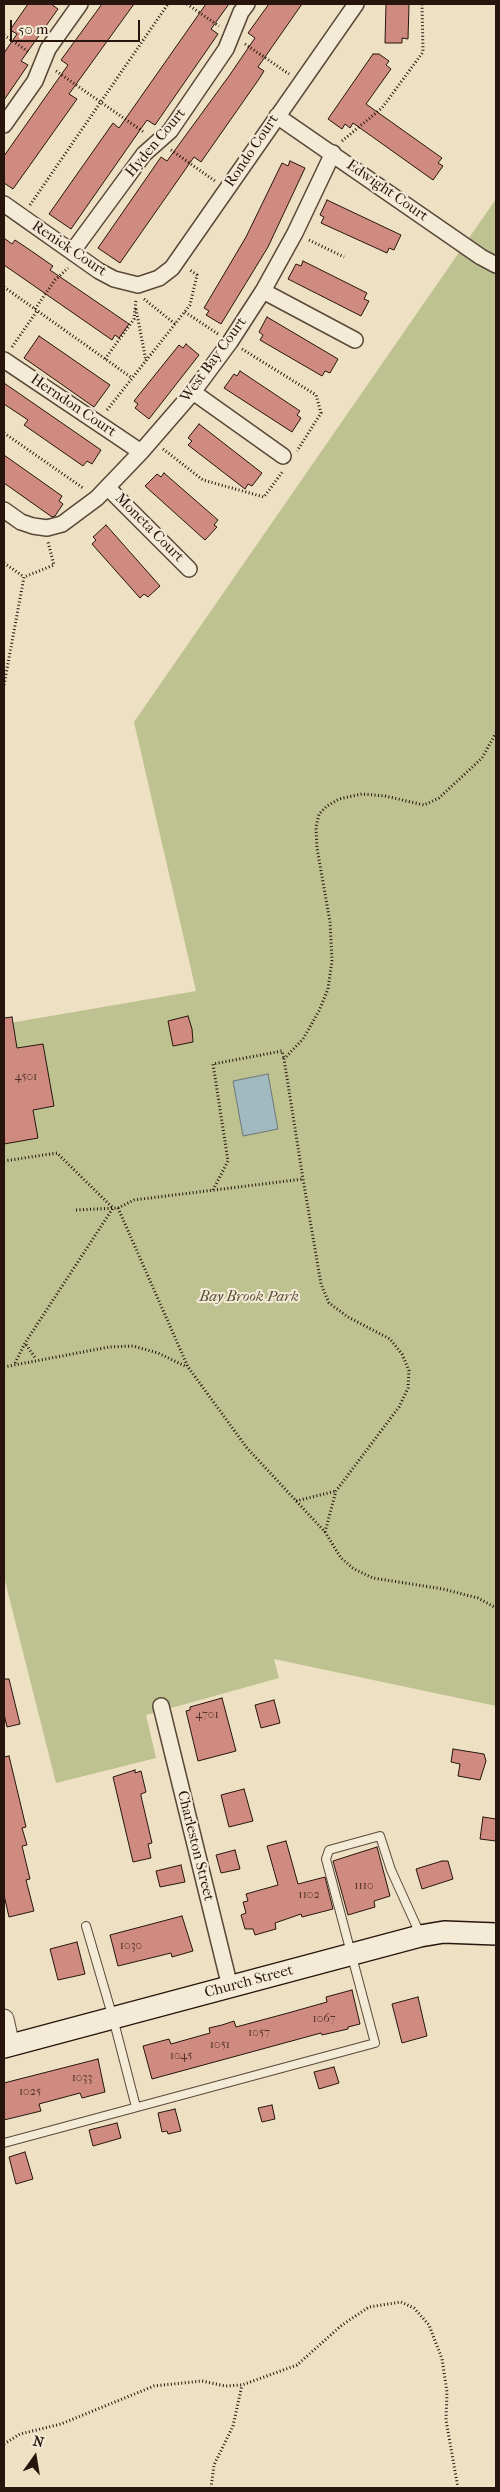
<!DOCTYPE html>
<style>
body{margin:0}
#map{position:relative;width:500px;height:2492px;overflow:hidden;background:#eee0c2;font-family:"IM FELL French Canon",serif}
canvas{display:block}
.frame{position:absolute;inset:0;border:5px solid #27150d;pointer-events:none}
.north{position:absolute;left:10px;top:2432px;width:50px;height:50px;-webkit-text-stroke:4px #f4ebd7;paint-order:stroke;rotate:13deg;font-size:14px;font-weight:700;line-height:20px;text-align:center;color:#27150d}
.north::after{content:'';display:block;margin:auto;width:18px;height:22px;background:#27150d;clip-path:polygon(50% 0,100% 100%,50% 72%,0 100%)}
.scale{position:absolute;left:10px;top:20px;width:130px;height:22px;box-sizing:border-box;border:2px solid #27150d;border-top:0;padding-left:6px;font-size:15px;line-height:18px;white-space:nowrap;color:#27150d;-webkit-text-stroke:4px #f4ebd7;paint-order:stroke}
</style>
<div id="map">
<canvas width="500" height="2492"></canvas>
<div class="frame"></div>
<div class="north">N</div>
<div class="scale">50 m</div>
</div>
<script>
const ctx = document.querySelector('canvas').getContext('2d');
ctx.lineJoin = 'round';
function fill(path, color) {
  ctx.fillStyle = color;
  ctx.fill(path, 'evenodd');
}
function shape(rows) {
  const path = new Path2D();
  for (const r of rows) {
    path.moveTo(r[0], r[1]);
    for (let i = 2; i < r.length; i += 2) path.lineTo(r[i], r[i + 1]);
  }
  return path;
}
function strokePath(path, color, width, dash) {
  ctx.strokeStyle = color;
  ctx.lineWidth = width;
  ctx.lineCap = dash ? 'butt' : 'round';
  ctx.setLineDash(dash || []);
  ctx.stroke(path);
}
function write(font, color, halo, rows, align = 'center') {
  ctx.font = font + ' "IM FELL French Canon",serif';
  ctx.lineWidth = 4;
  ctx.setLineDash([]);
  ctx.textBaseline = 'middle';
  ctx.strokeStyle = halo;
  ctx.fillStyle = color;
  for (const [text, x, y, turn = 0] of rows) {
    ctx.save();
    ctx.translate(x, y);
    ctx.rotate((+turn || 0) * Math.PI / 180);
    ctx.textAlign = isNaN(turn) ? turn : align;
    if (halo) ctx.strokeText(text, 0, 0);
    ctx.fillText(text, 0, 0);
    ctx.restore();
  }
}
const green = shape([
 [496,199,496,1706,274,1659,279,1678,146,1715,156,1758,56,1783,4,1577,4,1024,196,991,134,722]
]);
const water = shape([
 [268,1074,278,1129,243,1136,233,1081,268,1074]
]);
const building = shape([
 [28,4,51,4,58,9,21,61,28,65,4,100,4,53,17,34,10,30,28,4],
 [102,4,134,4,69,94,77,99,13,189,4,183,4,156,68,65,61,60,102,4],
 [206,4,229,4,211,29,218,34,155,125,147,120,71,229,49,214,113,123,119,128,206,4],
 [269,4,302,4,258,67,264,71,259,79,201,162,194,157,120,263,98,248,161,157,167,161,229,76,255,38,248,33,269,4],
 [386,4,409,4,408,39,402,38,402,43,385,43,386,4],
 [373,54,379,54,389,61,386,65,391,69,366,104,442,158,438,163,443,166,433,180,353,123,350,128,345,124,342,129,328,119,373,54],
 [290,161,305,168,268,247,221,324,206,315,209,311,204,308,246,237,282,163,288,166,290,161],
 [327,200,401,235,394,250,389,248,387,253,321,223,324,217,320,215,327,200],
 [4,238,12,244,15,240,27,248,53,266,50,270,129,324,119,338,115,335,112,340,4,265,4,238],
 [303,261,367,293,364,299,369,301,361,316,288,279,296,264,301,266,303,261],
 [267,317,338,359,330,373,325,371,322,376,260,340,263,335,259,332,267,317],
 [39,336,110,385,94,407,24,358,39,336],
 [186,344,199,355,149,419,135,408,138,404,134,401,179,345,183,348,186,344],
 [240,371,300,411,297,415,301,418,292,432,224,388,234,374,237,376,240,371],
 [4,383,101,450,92,464,87,461,83,466,24,425,28,420,4,404,4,383],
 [199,424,262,473,252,486,248,484,245,489,188,445,192,441,188,438,199,424],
 [4,455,62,496,59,501,63,504,55,516,52,517,4,483,4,455],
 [164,473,218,520,214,525,217,527,205,540,145,486,157,474,161,477,164,473],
 [106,525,160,586,148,597,144,594,140,598,92,544,96,540,93,537,106,525],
 [188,1016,192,1029,193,1042,173,1046,168,1021,188,1016],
 [12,1017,17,1048,43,1044,54,1106,33,1110,38,1138,4,1144,4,1018,12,1017],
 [4,1679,9,1679,20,1724,7,1727,4,1714,4,1679],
 [222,1698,236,1751,198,1761,186,1711,190,1710,190,1707,222,1698],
 [274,1700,280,1723,261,1728,255,1705,274,1700],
 [453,1749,484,1754,486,1761,480,1780,458,1776,460,1764,451,1762,453,1749],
 [9,1756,26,1827,22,1828,27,1845,22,1846,30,1879,26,1880,34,1911,9,1917,4,1895,4,1757,9,1756],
 [135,1770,135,1773,141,1771,146,1792,141,1794,141,1796,152,1843,148,1844,151,1858,133,1862,113,1777,135,1770],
 [244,1789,253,1821,229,1827,221,1795,244,1789],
 [483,1817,496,1819,496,1841,480,1839,483,1817],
 [286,1841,298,1884,325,1877,333,1909,302,1917,301,1914,275,1923,276,1929,255,1935,253,1929,245,1929,241,1915,246,1913,243,1902,248,1901,246,1894,278,1885,267,1846,286,1841],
 [377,1847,390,1896,374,1901,375,1907,348,1915,333,1861,377,1847],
 [235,1850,240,1869,221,1873,216,1855,235,1850],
 [442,1861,448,1861,453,1879,422,1889,416,1869,442,1861],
 [181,1865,185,1882,160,1887,156,1871,181,1865],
 [182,1916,193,1951,172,1957,171,1953,118,1966,110,1935,182,1916],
 [77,1942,85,1974,58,1980,50,1949,77,1942],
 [352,1990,360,2024,348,2027,348,2029,322,2035,321,2033,152,2079,143,2046,169,2039,171,2044,210,2033,209,2028,222,2025,234,2021,236,2027,288,2013,327,2002,326,1997,352,1990],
 [418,1997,427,2036,402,2043,392,2004,418,1997],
 [98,2059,105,2092,82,2098,80,2093,39,2104,41,2111,4,2120,4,2083,98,2059],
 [334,2067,339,2083,319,2089,314,2072,334,2067],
 [272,2105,275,2119,262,2122,258,2108,272,2105],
 [175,2109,181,2131,168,2134,167,2131,162,2132,158,2113,175,2109],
 [117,2123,121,2138,93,2146,89,2130,117,2123],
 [25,2152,33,2179,16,2184,9,2157,25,2152]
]);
const path = shape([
 [187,4,219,26],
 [4,35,30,53],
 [245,44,289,74],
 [56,71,145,133],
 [342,141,382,108,423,52,422,4],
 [171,150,215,181],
 [30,205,168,4],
 [309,240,344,257],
 [4,287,132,378],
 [144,299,175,324],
 [35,309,55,280,68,268],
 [136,309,146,361],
 [185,312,218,334],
 [12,347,37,311],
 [242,349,316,395,321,413,297,451],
 [105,359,134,319,136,300],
 [107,410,190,305,197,275,190,270],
 [4,433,83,488],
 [163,449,203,480,264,497,283,471],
 [4,563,24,577],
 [4,685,24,577,54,565,48,542],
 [4,1161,57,1153,113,1208,25,1343],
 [213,1190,228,1161,213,1064,282,1051,284,1059],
 [118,1208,134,1200,303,1179],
 [76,1210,118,1208,188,1367,247,1448,325,1532,341,1558,354,1569,373,1578,443,1589,478,1598,496,1608],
 [15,1363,25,1343,36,1359],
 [4,1367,109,1347,133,1346,158,1353,187,1367],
 [296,1501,336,1491],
 [325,1532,336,1491,399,1407,408,1388,409,1371,402,1354,390,1339,348,1317,329,1303,321,1284,303,1179,284,1059,303,1039,319,1011,328,989,332,960,330,922,317,848,316,827,319,814,327,806,339,799,362,794,385,796,424,805,439,798,482,758,496,733],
 [4,2444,20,2434,61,2424,154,2386,202,2381,225,2386,242,2385,297,2365,342,2325,369,2307,401,2302,414,2308,429,2325,442,2359,447,2392,446,2420,458,2488],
 [211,2488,214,2465,233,2426,242,2385]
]);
const service = shape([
 [86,1926,113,2018,136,2107],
 [4,2143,375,2043,326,1859,329,1850,380,1836,391,1870,420,1934]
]);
const minor = shape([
 [277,116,481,257,496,265],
 [4,125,35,81,48,49,80,4],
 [4,204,99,271,114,279,138,285,159,278,172,268,356,4],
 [72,252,144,154,170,131,226,49,241,12,247,4],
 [263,291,355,340],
 [4,360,141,452],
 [193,392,283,456],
 [108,488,189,569],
 [4,510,21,522,33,526,47,528,62,524,97,498,141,452,193,392,230,342,263,291,295,233,333,153],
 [161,1706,230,1987]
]);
const tertiary = shape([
 [4,2019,10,2046]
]);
const secondary = shape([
 [4,2047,420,1936,444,1932,496,1934]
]);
const numberNames = [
 ["4501",26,1077],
 ["4701",207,1715],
 ["1110",364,1886],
 ["1102",309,1895],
 ["1030",131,1946],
 ["1067",324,2019],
 ["1057",259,2033],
 ["1051",220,2045],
 ["1045",181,2056],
 ["1033",82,2078],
 ["1025",30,2092]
];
const streetNames = [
 ["Hyden Court",156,143,-50],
 ["Rondo Court",252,151,-56],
 ["Edwight Court",387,191,35],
 ["Renick Court",69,249,34],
 ["West Bay Court",214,360,-54],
 ["Herndon Court",73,406,34],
 ["Moneta Court",149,528,45],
 ["Charleston Street",195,1846,76],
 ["Church Street",249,1982,-15]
];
const parkNames = [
 ["Bay Brook Park",249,1297]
];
fill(green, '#bec190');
fill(water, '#a0babf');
strokePath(water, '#707878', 1);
fill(building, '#cf8b7f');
strokePath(building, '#27150d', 1);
strokePath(service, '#59483a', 10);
strokePath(minor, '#59483a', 18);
strokePath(tertiary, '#59483a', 21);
strokePath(secondary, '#27150d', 24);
strokePath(path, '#27150d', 3, [1, 2.5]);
strokePath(service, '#f4ebd7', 8);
strokePath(minor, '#f4ebd7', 15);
strokePath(tertiary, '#f4ebd7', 19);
strokePath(secondary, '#f4ebd7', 21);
write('12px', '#51322a', null, numberNames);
write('15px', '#27150d', '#f4ebd7', streetNames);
write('italic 15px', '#5c513b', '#f4ebd7', parkNames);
</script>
